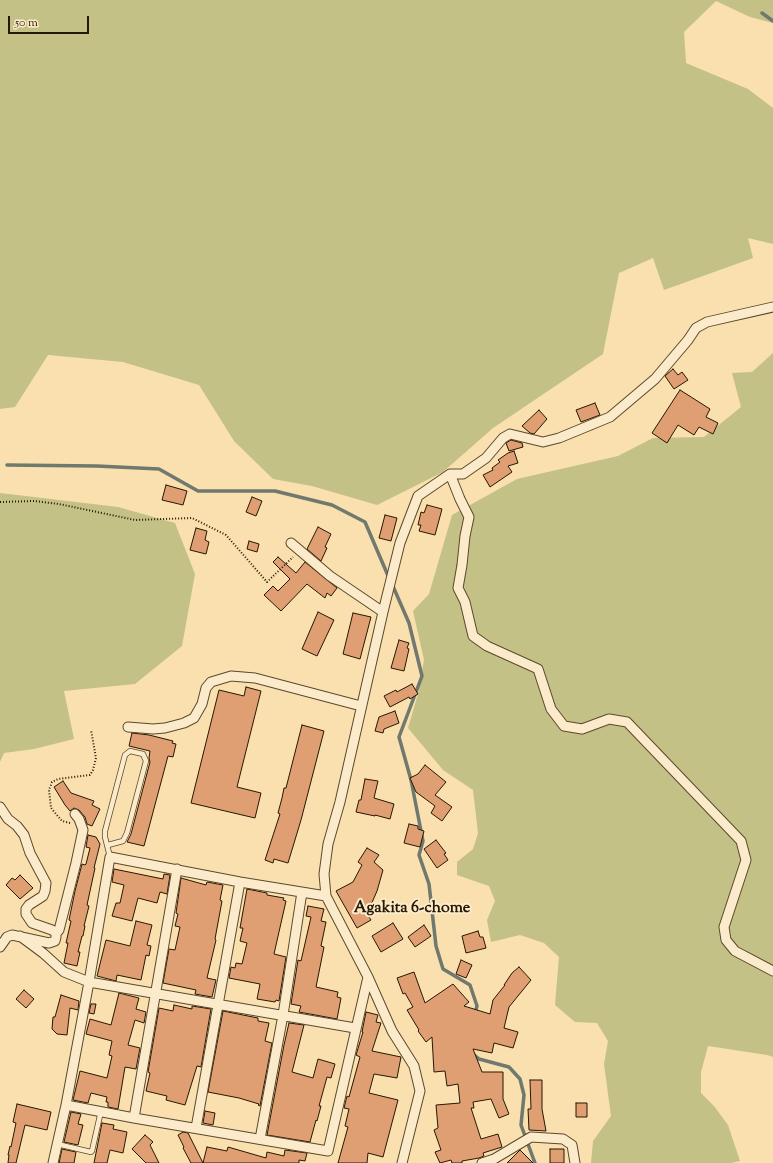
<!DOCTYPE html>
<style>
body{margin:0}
#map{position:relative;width:773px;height:1163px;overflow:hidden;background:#f9e0ae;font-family:"Sorts Mill Goudy",serif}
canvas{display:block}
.scale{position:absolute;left:8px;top:16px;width:81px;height:18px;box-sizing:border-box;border:2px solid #261703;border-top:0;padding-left:5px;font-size:12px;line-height:14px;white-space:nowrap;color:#261703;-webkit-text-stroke:3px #fbebca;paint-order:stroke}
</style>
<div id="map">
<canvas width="773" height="1163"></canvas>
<div class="scale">50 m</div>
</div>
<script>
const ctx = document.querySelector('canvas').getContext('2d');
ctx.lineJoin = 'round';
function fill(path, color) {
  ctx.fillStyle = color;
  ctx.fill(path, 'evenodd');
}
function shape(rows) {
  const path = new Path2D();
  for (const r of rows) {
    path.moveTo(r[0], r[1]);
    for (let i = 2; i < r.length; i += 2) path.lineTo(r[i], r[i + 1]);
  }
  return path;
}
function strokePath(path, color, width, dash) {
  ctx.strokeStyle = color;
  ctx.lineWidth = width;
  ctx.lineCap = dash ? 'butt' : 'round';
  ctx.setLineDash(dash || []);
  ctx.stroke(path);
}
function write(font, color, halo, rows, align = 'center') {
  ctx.font = font + ' "Sorts Mill Goudy",serif';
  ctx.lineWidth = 4;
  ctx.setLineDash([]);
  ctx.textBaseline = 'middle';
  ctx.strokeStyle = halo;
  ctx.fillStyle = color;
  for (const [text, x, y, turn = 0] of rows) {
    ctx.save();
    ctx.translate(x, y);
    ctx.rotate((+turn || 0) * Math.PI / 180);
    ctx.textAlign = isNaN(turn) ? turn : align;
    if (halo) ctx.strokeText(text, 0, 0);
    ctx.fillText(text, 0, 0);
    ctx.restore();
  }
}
const green = shape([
 [0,0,773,0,773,23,750,17,716,1,684,32,686,63,748,89,773,108,773,244,748,238,753,258,664,290,653,258,619,273,603,354,493,428,443,472,377,505,312,486,273,479,234,441,199,385,123,362,48,355,15,407,0,409],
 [773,353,773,1057,767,1055,708,1046,701,1072,701,1093,714,1106,728,1125,740,1161,731,1163,591,1163,593,1141,611,1116,604,1064,608,1041,597,1023,575,1022,555,1005,559,957,544,943,520,935,491,942,487,920,495,901,489,886,457,875,457,862,473,849,478,833,473,790,443,770,408,728,418,694,424,660,413,611,429,594,452,515,517,479,618,456,653,438,704,437,741,407,732,373,752,372],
 [0,493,118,507,175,523,195,574,182,646,135,684,64,691,74,739,34,749,4,753,0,762]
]);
const stream = shape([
 [762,13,773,21],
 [7,465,97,466,159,469,198,491,275,491,332,505,365,522,389,578],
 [392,584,409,623,422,676,399,737,411,780,423,841,419,855,429,884,436,946,443,969,470,985,477,1006,475,1013],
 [472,1053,479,1059,509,1067,520,1079,524,1095,521,1125,535,1163]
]);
const building = shape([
 [673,369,678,375,682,372,688,380,674,389,665,376,673,369],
 [680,390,710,409,706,417,718,423,713,434,699,427,694,435,678,425,667,443,652,433,680,390],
 [595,403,600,415,581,422,576,410,595,403],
 [539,410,547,419,534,434,530,433,522,426,539,410],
 [511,440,522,443,523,447,509,451,506,443,511,440],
 [514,451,518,463,508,466,512,472,490,487,483,475,493,470,492,468,500,462,498,460,508,453,514,451],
 [166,485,187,491,183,505,162,500,166,485],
 [252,497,262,501,256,516,246,512,252,497],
 [427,505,442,509,435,535,419,531,421,525,418,525,421,512,424,513,427,505],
 [385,515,397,518,391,541,379,538,385,515],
 [318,527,331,534,325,547,327,548,321,561,307,549,318,527],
 [196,528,207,531,205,540,209,542,206,554,190,550,196,528],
 [249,541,259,544,257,552,247,549,249,541],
 [278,557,296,573,305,562,337,588,331,596,327,593,325,598,307,584,281,611,264,595,273,586,278,591,290,579,273,562,278,557],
 [318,612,334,620,317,656,302,649,318,612],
 [353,613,371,617,360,659,343,654,353,613],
 [399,640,409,643,407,648,409,649,404,671,391,668,399,640],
 [412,684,418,694,410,699,409,697,390,707,384,696,396,690,397,692,412,684],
 [246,687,261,691,237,787,261,793,255,818,191,803,219,690,244,696,246,687],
 [395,711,399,723,384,729,383,733,375,731,379,717,395,711],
 [302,725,324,731,301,820,288,863,274,859,273,863,265,860,280,814,278,813,282,798,284,788,286,788,302,725],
 [132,733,149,735,173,741,172,743,176,744,173,757,168,756,144,846,127,842,131,834,150,762,149,758,150,751,129,746,132,733],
 [425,765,446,782,435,795,452,807,442,821,431,813,435,806,416,792,410,778,418,774,425,765],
 [365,779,378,781,374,798,394,804,390,819,375,815,375,816,356,812,359,800,361,800,365,779],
 [63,781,71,793,94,801,92,805,100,809,92,826,87,824,85,817,79,810,74,808,70,811,65,805,54,787,63,781],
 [409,824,418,826,418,829,424,831,420,847,404,843,409,824],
 [88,835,96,837,100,844,94,868,95,868,87,905,89,906,84,926,85,926,83,936,82,936,78,952,80,952,77,966,64,963,68,943,66,943,71,921,69,920,75,891,82,864,85,865,86,864,90,848,86,847,88,835],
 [436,840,446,853,444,854,448,860,437,868,424,849,436,840],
 [367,848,379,855,374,862,383,870,377,891,367,914,371,920,357,928,336,891,353,882,362,865,358,862,367,848],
 [114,869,163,879,164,874,170,875,167,894,160,892,157,903,138,898,132,921,112,916,116,903,120,903,124,885,112,882,114,869],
 [20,875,33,888,20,899,6,885,12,878,15,880,20,875],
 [181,878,206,885,207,882,223,885,220,900,222,901,215,939,216,940,207,978,216,980,212,997,195,994,196,990,163,983,169,949,175,950,180,927,175,926,178,914,176,913,181,878],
 [247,889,267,893,267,895,284,898,283,900,286,901,274,954,286,957,279,1001,276,1000,275,1002,257,999,260,984,229,978,231,967,235,968,236,963,242,964,247,943,240,941,243,928,240,928,247,889],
 [308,906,324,909,321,921,326,922,321,946,324,947,316,987,338,992,337,997,341,998,337,1019,299,1012,301,1006,291,1004,298,960,301,961,311,917,306,916,308,906],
 [136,921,152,925,147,945,151,946,149,956,146,955,141,980,117,975,116,981,97,976,106,940,130,946,136,921],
 [393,923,403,939,381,952,372,936,393,923],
 [424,925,431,936,415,947,408,937,424,925],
 [478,931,480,937,483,937,486,948,466,953,462,936,478,931],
 [461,960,472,965,466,978,456,974,461,960],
 [519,967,531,980,509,1007,504,1028,518,1032,513,1048,494,1043,492,1053,473,1049,482,1072,503,1072,503,1099,509,1114,499,1118,491,1099,473,1102,474,1108,471,1108,481,1139,498,1134,502,1147,483,1153,484,1156,479,1158,462,1161,462,1163,452,1163,451,1160,440,1163,435,1152,441,1150,434,1130,438,1128,436,1105,460,1103,458,1084,447,1086,445,1071,434,1072,432,1037,426,1042,418,1031,419,1030,407,1010,413,1007,405,993,403,994,397,978,414,972,425,1003,453,984,469,1002,464,1006,490,1014,493,1000,505,985,504,985,512,973,519,967],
 [24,990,34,999,26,1008,16,999,24,990],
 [119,993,139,998,136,1009,146,1012,144,1023,135,1020,128,1045,140,1048,136,1069,125,1067,118,1109,108,1107,108,1102,106,1102,107,1097,91,1093,88,1103,73,1100,80,1071,107,1078,112,1056,109,1055,112,1041,86,1034,90,1019,111,1025,119,993],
 [61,995,79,1001,78,1010,70,1008,67,1035,57,1034,52,1029,53,1017,55,1017,61,995],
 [91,1004,96,1004,94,1014,89,1013,91,1004],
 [174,1005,192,1009,192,1006,211,1009,201,1067,197,1066,185,1105,166,1100,167,1096,146,1091,150,1073,148,1072,159,1008,173,1011,174,1005],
 [223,1011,258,1018,258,1021,269,1023,265,1041,272,1043,260,1106,258,1105,259,1104,239,1098,208,1092,223,1011],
 [366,1012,378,1015,376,1022,381,1023,372,1051,401,1057,397,1078,374,1074,369,1093,398,1100,383,1157,368,1153,367,1163,338,1163,348,1127,345,1126,349,1109,344,1108,347,1096,349,1097,360,1057,356,1055,363,1032,362,1032,366,1012],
 [289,1023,304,1025,292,1072,313,1078,318,1059,335,1064,331,1078,327,1077,319,1106,321,1106,317,1121,316,1120,310,1142,267,1135,284,1045,289,1023],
 [530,1080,542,1080,542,1109,546,1131,529,1130,528,1109,531,1109,530,1080],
 [576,1103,587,1103,587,1117,576,1117,576,1103],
 [17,1104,51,1112,47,1130,25,1125,16,1163,8,1163,9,1155,8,1155,10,1146,11,1147,16,1123,13,1122,17,1104],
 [205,1111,215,1113,213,1125,203,1123,205,1111],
 [71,1112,81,1114,78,1124,83,1125,78,1145,64,1142,71,1112],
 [102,1123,114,1125,113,1129,127,1132,123,1153,110,1150,107,1163,94,1163,102,1123],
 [183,1132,188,1133,203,1163,191,1163,183,1148,184,1147,178,1135,183,1132],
 [145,1135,153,1142,150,1145,159,1163,146,1163,132,1149,145,1135],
 [207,1147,227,1151,228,1147,266,1158,267,1152,284,1156,285,1150,307,1153,305,1161,299,1160,299,1163,203,1163,207,1147],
 [62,1149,76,1152,74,1163,59,1163,62,1149],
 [550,1149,564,1149,564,1163,550,1163,550,1149],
 [520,1150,533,1163,507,1163,520,1150]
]);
const path = shape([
 [0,502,34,501,59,504,135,520,192,518,226,535,267,582,293,557],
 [70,823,62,821,51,808,49,790,52,782,58,779,90,775,93,770,96,758,91,730]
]);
const service = shape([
 [108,845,123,841,127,833,146,761,143,754,130,751,125,755,105,831,105,837,110,857],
 [57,1144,91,1152,92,1151,101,1111]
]);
const minor = shape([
 [450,474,460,499,469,517,465,536,462,565,458,588,465,602,473,636,487,646,538,669,551,709,564,726,582,729,609,719,627,722,741,841,746,860,724,927,726,940,735,951,773,971],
 [291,543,330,576,383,612],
 [128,727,153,729,165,728,184,723,194,718,202,704,206,688,211,682,231,676,255,678,361,706],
 [0,807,8,819,17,826,24,835,30,853,46,883,45,891,43,896,29,905,26,909,26,914,32,923,52,930,56,933,56,937,55,941,49,943,12,935,7,937,0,947],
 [326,896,240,882,110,857,89,982,66,1105,134,1118,328,1151,368,977],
 [56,933,59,930,76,863,83,830,79,819,75,814],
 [20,936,43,953,64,972,89,982,355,1028],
 [134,1118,177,869],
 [196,1128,240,882],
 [260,1139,283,1015,302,892],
 [53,1163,66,1105],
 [402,1163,420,1091,414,1066,392,1031,368,977,326,896,324,874,328,844,340,802,383,612,400,543,418,496,450,474,463,474,486,458,503,438,510,434,543,442,559,438,610,417,655,379,688,340,696,328,707,322,773,307],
 [482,1163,494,1159,531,1137,563,1139,572,1145,575,1163]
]);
const neighbourhoodNames = [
 ["Agakita 6-chome",412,909]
];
fill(green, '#c3c186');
strokePath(stream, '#70796d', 3.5);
fill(building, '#e09e73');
strokePath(building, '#261703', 1);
strokePath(service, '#5b492e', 6);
strokePath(minor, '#5b492e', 11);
strokePath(path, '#261703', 2, [1, 2]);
strokePath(service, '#fbebca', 4.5);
strokePath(minor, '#fbebca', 9);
write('bold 16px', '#261703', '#fbebca', neighbourhoodNames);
</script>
